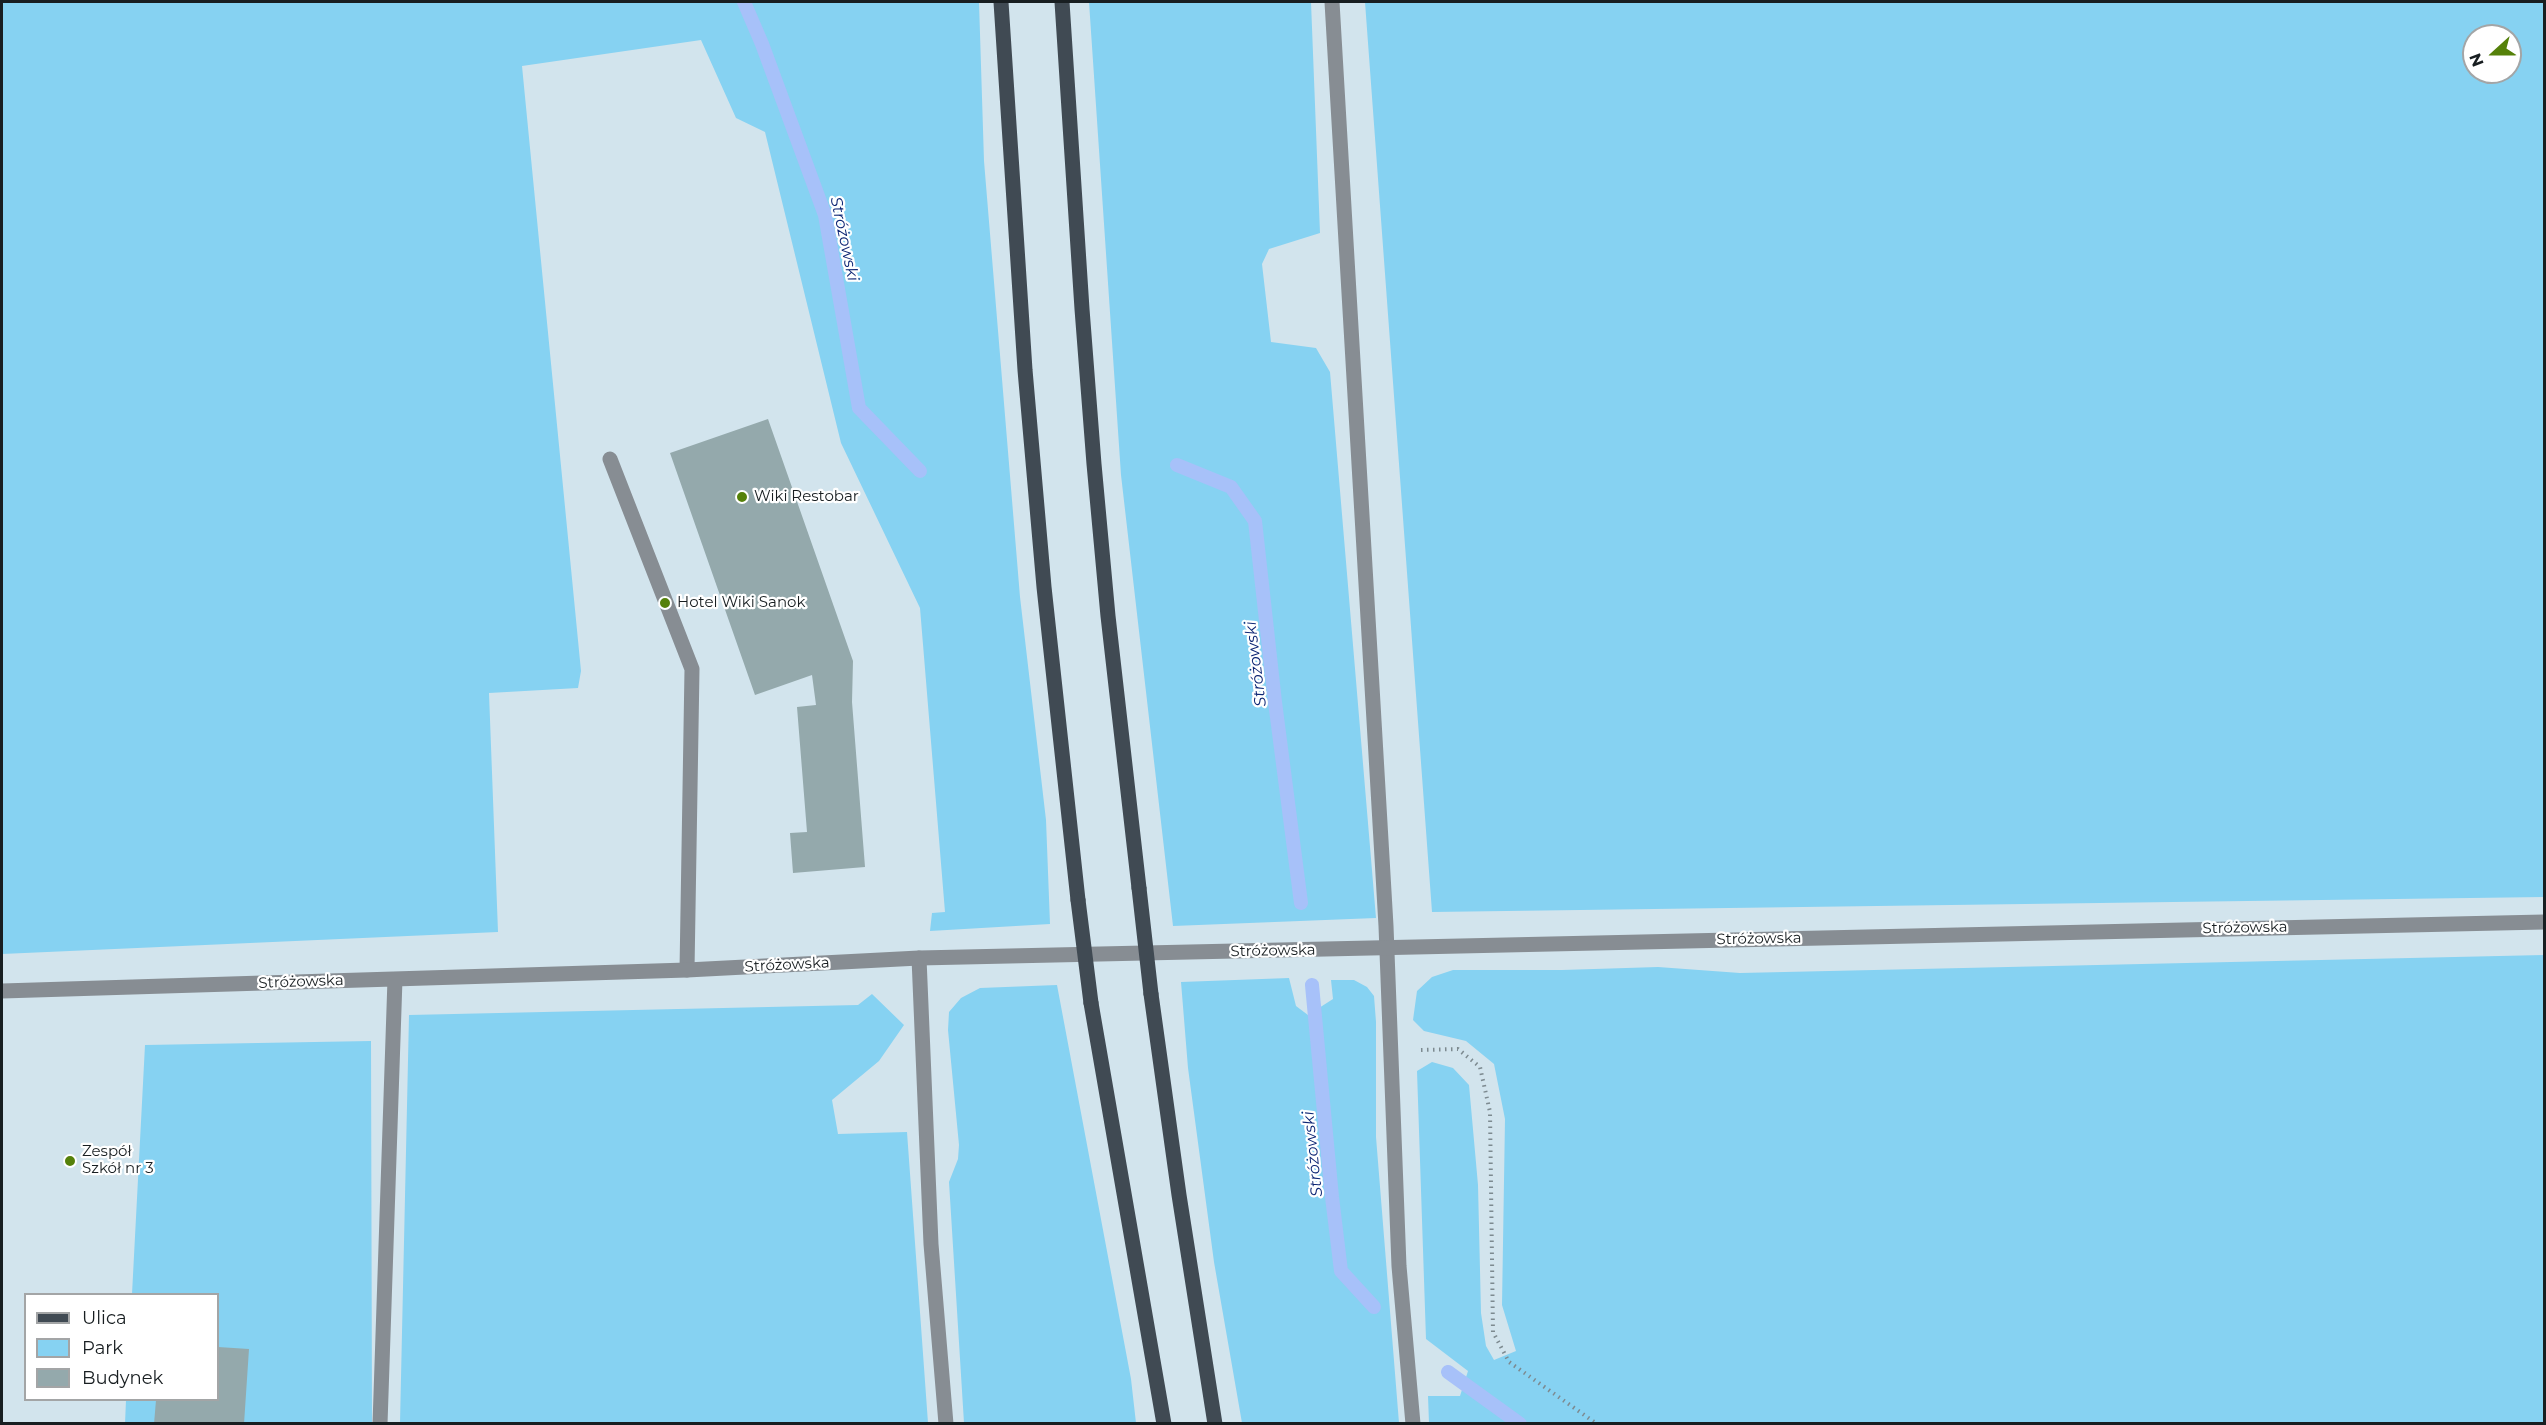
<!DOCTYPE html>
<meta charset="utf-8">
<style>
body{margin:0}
#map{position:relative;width:2546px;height:1425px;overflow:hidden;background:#d2e4ed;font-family:Montserrat,sans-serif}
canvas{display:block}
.frame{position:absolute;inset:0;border:3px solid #181e21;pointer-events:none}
.legend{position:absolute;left:24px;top:1293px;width:195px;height:108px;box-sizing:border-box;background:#fff;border:2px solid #a3a5a6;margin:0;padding:8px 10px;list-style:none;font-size:18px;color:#181e21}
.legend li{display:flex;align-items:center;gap:12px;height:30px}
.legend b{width:30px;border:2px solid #a3a5a6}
.north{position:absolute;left:2462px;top:24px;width:60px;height:60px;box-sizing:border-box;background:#fff;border:2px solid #a3a5a6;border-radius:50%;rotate:249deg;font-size:16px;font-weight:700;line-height:24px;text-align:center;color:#181e21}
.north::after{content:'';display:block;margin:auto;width:21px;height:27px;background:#55810a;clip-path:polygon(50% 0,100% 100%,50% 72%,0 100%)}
</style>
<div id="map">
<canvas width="2546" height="1425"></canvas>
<div class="frame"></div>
<ul class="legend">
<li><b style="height:8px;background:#404a53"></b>Ulica</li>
<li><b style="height:16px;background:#86d2f2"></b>Park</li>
<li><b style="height:16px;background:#94a9ac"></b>Budynek</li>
</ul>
<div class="north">N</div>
</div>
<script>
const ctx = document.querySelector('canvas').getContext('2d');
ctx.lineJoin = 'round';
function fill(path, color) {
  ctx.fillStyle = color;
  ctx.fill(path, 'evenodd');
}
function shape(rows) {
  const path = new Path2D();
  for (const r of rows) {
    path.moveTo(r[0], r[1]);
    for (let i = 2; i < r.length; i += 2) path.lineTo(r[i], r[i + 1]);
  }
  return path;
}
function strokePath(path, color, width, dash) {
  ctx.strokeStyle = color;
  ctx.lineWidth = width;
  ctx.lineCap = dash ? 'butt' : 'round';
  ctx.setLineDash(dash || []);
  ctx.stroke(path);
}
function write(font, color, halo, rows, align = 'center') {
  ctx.font = font + ' Montserrat,sans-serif';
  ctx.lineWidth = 4.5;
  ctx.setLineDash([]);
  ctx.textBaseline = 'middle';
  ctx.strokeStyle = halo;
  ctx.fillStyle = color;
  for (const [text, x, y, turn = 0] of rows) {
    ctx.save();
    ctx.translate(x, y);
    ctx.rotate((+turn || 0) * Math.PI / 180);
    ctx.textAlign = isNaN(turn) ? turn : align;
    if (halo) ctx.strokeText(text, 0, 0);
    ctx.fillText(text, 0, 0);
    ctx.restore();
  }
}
const green = shape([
 [2,2,979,2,984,161,1020,597,1046,820,1050,924,930,931,932,913,945,912,920,608,841,443,765,132,736,118,701,40,522,66,581,671,578,688,489,693,498,932,2,954],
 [1089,2,1311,2,1320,233,1269,249,1262,264,1271,342,1316,348,1330,372,1376,918,1173,926,1121,475],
 [1365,2,2544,2,2544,897,1432,912],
 [2474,36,2510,36,2510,72,2474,72],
 [2544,955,2544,1423,1429,1423,1428,1396,1460,1396,1468,1371,1426,1339,1417,1071,1432,1062,1453,1068,1469,1085,1478,1185,1481,1313,1486,1346,1494,1360,1516,1351,1502,1305,1505,1119,1494,1064,1466,1041,1424,1031,1413,1020,1417,991,1432,977,1453,970,1562,970,1658,967,1740,973],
 [1289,978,1296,1006,1308,1015,1333,999,1331,980,1354,980,1367,987,1374,996,1376,1022,1376,1137,1399,1423,1242,1423,1214,1262,1188,1068,1181,982],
 [1057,985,1131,1379,1136,1423,964,1423,949,1182,958,1159,959,1145,948,1030,949,1012,961,998,980,988],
 [872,994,904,1025,879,1061,832,1100,838,1134,907,1132,928,1423,400,1423,409,1015,858,1005],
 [371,1041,372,1423,125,1424,126,1400,218,1400,218,1294,132,1294,145,1045]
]);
const stream = shape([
 [744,2,762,44,825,215,859,408,920,471],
 [1177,465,1231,487,1255,521,1275,702,1301,903],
 [1312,985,1332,1197,1341,1271,1374,1307],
 [1448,1372,1520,1424]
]);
const building = shape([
 [768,419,853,661,852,702,865,867,793,873,790,833,807,832,797,707,816,705,812,675,755,695,670,453],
 [218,1347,249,1349,244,1424,154,1424,156,1400,218,1400]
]);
const path = shape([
 [1421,1050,1458,1049,1480,1067,1490,1112,1493,1332,1509,1362,1597,1424]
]);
const lane = shape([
 [1332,2,1386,926,1399,1266,1413,1424],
 [610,459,692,669,687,970],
 [919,958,931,1244,946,1424]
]);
const street = shape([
 [2,991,687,970,919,958,2544,922],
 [380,1424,395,979]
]);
const primary = shape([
 [1001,2,1025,370,1044,587,1078,900],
 [1062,2,1082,309,1094,464,1108,616,1139,888],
 [1151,994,1179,1195,1215,1424],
 [1091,1003,1164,1424]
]);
const primaryBridge = shape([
 [1139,888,1151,994],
 [1078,900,1091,1003]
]);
const markers = [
 [742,497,6,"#55810a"],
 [665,603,6,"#55810a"],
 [70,1161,6,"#55810a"]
];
const poiNames = [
 ["Wiki Restobar",754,497],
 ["Hotel Wiki Sanok",677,603],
 ["Zespół",82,1152],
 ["Szkół nr 3",82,1169]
];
const streetNames = [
 ["Stróżowska",2245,928,-1],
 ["Stróżowska",1759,939,-1],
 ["Stróżowska",1273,951,-1],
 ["Stróżowska",787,965,-3],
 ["Stróżowska",301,982,-2]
];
const waterNames = [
 ["Stróżowski",844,239,78],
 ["Stróżowski",1256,664,-97],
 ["Stróżowski",1313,1154,-96]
];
fill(green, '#86d2f2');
strokePath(stream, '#a7c1f9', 14);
fill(building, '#94a9ac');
strokePath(path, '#7d8a90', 4, [1.5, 4.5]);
strokePath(lane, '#878d93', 15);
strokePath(street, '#878d93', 15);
strokePath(primary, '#404a53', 15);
strokePath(primaryBridge, '#404a53', 15);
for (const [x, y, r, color] of markers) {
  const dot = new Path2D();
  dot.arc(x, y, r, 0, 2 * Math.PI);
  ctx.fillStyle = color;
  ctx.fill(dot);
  strokePath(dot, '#fff', 2);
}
write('15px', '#181e21', '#fff', poiNames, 'left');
write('15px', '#181e21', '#fff', streetNames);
write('italic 16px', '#0e2674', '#fff', waterNames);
</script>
